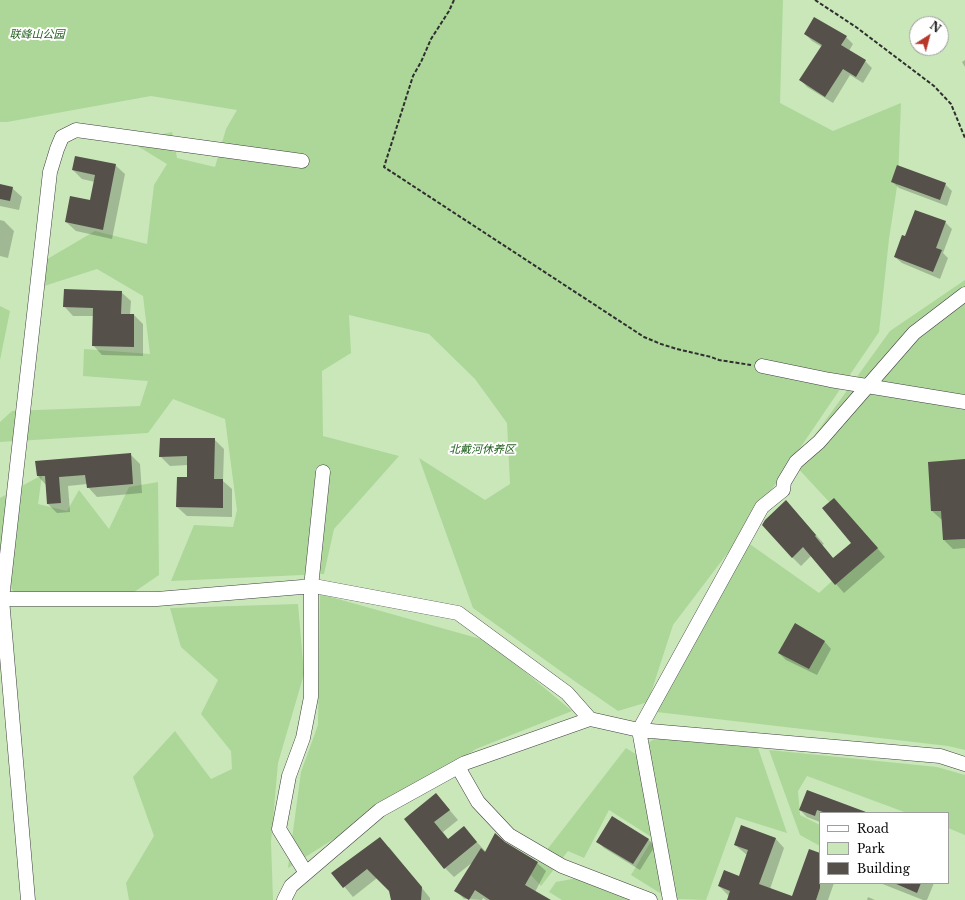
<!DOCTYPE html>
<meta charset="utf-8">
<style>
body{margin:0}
#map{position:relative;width:965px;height:900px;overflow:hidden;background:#fefdee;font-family:"Libre Baskerville",serif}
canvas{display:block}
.legend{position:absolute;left:819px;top:812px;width:130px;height:72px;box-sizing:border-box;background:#fff;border:1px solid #9e9e9e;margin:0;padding:5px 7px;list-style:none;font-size:12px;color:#0d0d0d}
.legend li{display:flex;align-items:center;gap:8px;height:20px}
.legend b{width:20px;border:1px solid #9e9e9e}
.north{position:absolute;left:909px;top:16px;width:40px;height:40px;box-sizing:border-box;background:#fff;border:1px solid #9e9e9e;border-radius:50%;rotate:36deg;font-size:11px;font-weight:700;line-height:16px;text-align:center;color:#0d0d0d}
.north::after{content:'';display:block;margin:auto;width:14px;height:18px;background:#b7382b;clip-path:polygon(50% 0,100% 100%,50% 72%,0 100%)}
</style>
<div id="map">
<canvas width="965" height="900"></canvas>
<ul class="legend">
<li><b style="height:5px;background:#fff"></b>Road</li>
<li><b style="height:11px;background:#cae7b9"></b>Park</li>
<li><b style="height:11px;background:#55504a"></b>Building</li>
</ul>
<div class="north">N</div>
</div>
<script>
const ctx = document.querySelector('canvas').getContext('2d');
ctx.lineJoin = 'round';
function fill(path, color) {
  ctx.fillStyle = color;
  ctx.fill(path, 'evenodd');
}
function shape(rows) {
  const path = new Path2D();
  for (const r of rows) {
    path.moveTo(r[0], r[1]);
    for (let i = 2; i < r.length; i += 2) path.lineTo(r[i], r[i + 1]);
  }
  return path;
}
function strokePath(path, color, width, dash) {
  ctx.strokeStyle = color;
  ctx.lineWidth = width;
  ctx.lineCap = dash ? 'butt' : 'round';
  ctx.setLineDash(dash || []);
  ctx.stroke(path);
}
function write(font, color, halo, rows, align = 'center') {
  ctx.font = font + ' "Libre Baskerville","Noto Sans SC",serif';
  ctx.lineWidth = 4;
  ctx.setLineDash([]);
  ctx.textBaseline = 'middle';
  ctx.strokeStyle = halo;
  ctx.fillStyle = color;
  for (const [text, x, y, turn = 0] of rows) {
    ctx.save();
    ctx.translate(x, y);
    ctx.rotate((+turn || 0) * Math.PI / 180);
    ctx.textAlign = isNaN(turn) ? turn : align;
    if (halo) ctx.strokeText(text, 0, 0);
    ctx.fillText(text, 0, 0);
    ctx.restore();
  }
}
const green = shape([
 [0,0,965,0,965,900,0,900],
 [917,24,941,24,941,48,917,48],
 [820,813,948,813,948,883,820,883]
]);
const forest = shape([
 [0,0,783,0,780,103,833,131,901,103,898,180,889,239,879,332,736,542,673,625,648,702,618,711,573,680,473,608,419,458,485,500,510,484,507,423,475,379,429,334,349,315,351,353,322,371,323,436,399,456,334,529,324,574,171,581,194,525,233,527,237,510,225,419,173,399,148,433,0,442,0,422,12,411,140,406,148,381,83,376,84,349,150,354,143,296,97,269,41,287,32,268,95,231,147,244,154,185,167,164,131,142,172,132,177,158,215,167,226,129,237,110,151,96,7,122,0,122],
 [965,280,965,750,948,746,648,711,744,540,819,593,870,546,794,464,890,331],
 [0,306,10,311,0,360],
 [42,475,38,504,67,511,79,490,109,529,129,487,158,482,159,575,121,601,17,598,0,567,0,498],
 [320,594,488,641,572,711,476,749,288,868,301,772,318,725],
 [298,604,304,674,278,763,271,842,273,900,129,900,126,883,154,836,133,777,175,731,211,779,232,769,231,751,201,714,218,680,181,647,170,608],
 [661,735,758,748,787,833,736,817,706,900,677,899,646,744],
 [626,748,637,755,668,898,631,875,653,838,609,810,584,858,568,851,541,886,529,873],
 [769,750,937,767,965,775,965,835,948,828,948,813,907,813,807,776,798,791,800,815,820,825,820,846,800,835],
 [583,877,642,900,562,900,549,892,556,882]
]);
const shadow = shape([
 [805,34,846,37,853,44,849,51,865,61,872,68,863,83,850,75,833,103,807,87,801,80,822,47,812,41],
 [965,60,965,67,962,62],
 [115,165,125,174,112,239,76,231,66,222,91,201,95,182,82,179,73,170],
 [892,181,945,184,952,191,947,206,899,188],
 [0,185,12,188,22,197,19,210,0,206],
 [0,220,4,221,14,231,8,258,0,256],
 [945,222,952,229,943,253,948,258,940,279,902,263,895,257,906,237],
 [121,292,131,301,130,315,134,315,143,324,143,356,102,355,93,345,94,316,73,316,64,306],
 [214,439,224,449,223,481,232,489,232,517,187,516,177,507,188,478,188,465,170,466,160,456],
 [130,454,140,464,142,493,97,497,88,487,87,484,68,486,70,512,57,513,48,504,46,485,38,476],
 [965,460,965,548,953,549,944,540,942,520,932,511],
 [834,499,885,557,844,593,811,556,801,566,792,557,794,510,824,544,822,545,834,559,853,543],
 [795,624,825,642,831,649,817,675,786,660,779,653],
 [807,791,856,813,820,813,820,822,807,817,800,810],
 [436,794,458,820,443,832,449,840,464,828,486,852,504,843,537,863,546,871,535,892,549,900,486,900,483,898,482,900,464,899,456,891,473,862,454,877,445,868,405,819],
 [775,838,784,848,770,889,792,898,820,855,820,883,834,883,828,900,728,900,729,896,719,886,739,877,747,855,735,845],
 [648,839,655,846,640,870,604,848,597,841],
 [389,847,430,898,430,900,393,900,390,891,377,878,353,897,333,873],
 [880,883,934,883,927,900,923,900],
 [868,897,875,900,867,900]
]);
const building = shape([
 [814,17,847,36,841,45,866,60,856,77,843,69,825,97,799,80,822,45,804,34],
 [75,156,116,164,103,230,65,222,70,196,90,200,95,175,72,170],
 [897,165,946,183,940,200,891,182],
 [0,184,13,187,10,201,0,199],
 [915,210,946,221,936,248,942,250,933,272,894,257,902,235,905,236],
 [64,289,122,291,121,314,134,314,134,347,92,346,93,308,63,307],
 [160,438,215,438,214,479,223,479,223,508,176,507,177,477,187,477,187,456,159,457],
 [131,453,133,484,87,488,85,475,59,477,61,503,47,504,45,476,37,476,35,461],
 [965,459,965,539,943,540,941,511,931,511,928,462],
 [834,498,878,548,835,585,803,547,792,558,762,525,765,520,786,500,816,535,815,536,833,558,851,543,822,508],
 [795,623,825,641,809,669,778,653],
 [807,790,866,812,866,813,826,813,817,810,815,816,799,810],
 [436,793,450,810,434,822,448,839,464,826,477,842,444,869,404,819],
 [612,816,649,839,633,864,596,842],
 [741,825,776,838,759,884,792,896,809,849,820,853,820,888,816,900,727,900,730,891,718,886,724,870,739,876,748,850,734,845],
 [495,833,505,842,538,862,525,885,551,900,490,900,475,890,469,900,454,891,481,848,485,852],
 [380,837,422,887,421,900,391,900,389,891,367,869,343,888,331,873],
 [894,883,921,883,917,893]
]);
const path = shape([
 [454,0,449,11,431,39,421,62,413,76,384,167,644,337,661,344,677,349,711,357,719,360,751,365],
 [815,0,856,27,934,86,951,104,965,138]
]);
const minor = shape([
 [762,366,830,380,965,402],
 [0,599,157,599,314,586,458,613,567,693,590,719],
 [458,767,478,802,509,835,562,866,650,900],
 [306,873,279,829,289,776,303,738,311,697,311,587,323,472],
 [28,900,2,599,50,172,57,149,62,137,76,130,302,161],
 [284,900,291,886,380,810,465,763,590,719,639,730,940,756,965,764],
 [670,900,639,730,762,507,783,490,784,482,796,462,819,442,914,333,965,294]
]);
const parkNames = [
 ["联峰山公园",37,35],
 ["北戴河休养区",482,450]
];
fill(green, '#cae7b9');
fill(forest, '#acd799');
fill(shadow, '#0003');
fill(building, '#55504a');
strokePath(minor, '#404040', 15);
strokePath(path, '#2f2f2f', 2, [4, 2]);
strokePath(minor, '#fff', 14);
write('italic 11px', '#246220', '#fff', parkNames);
</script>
